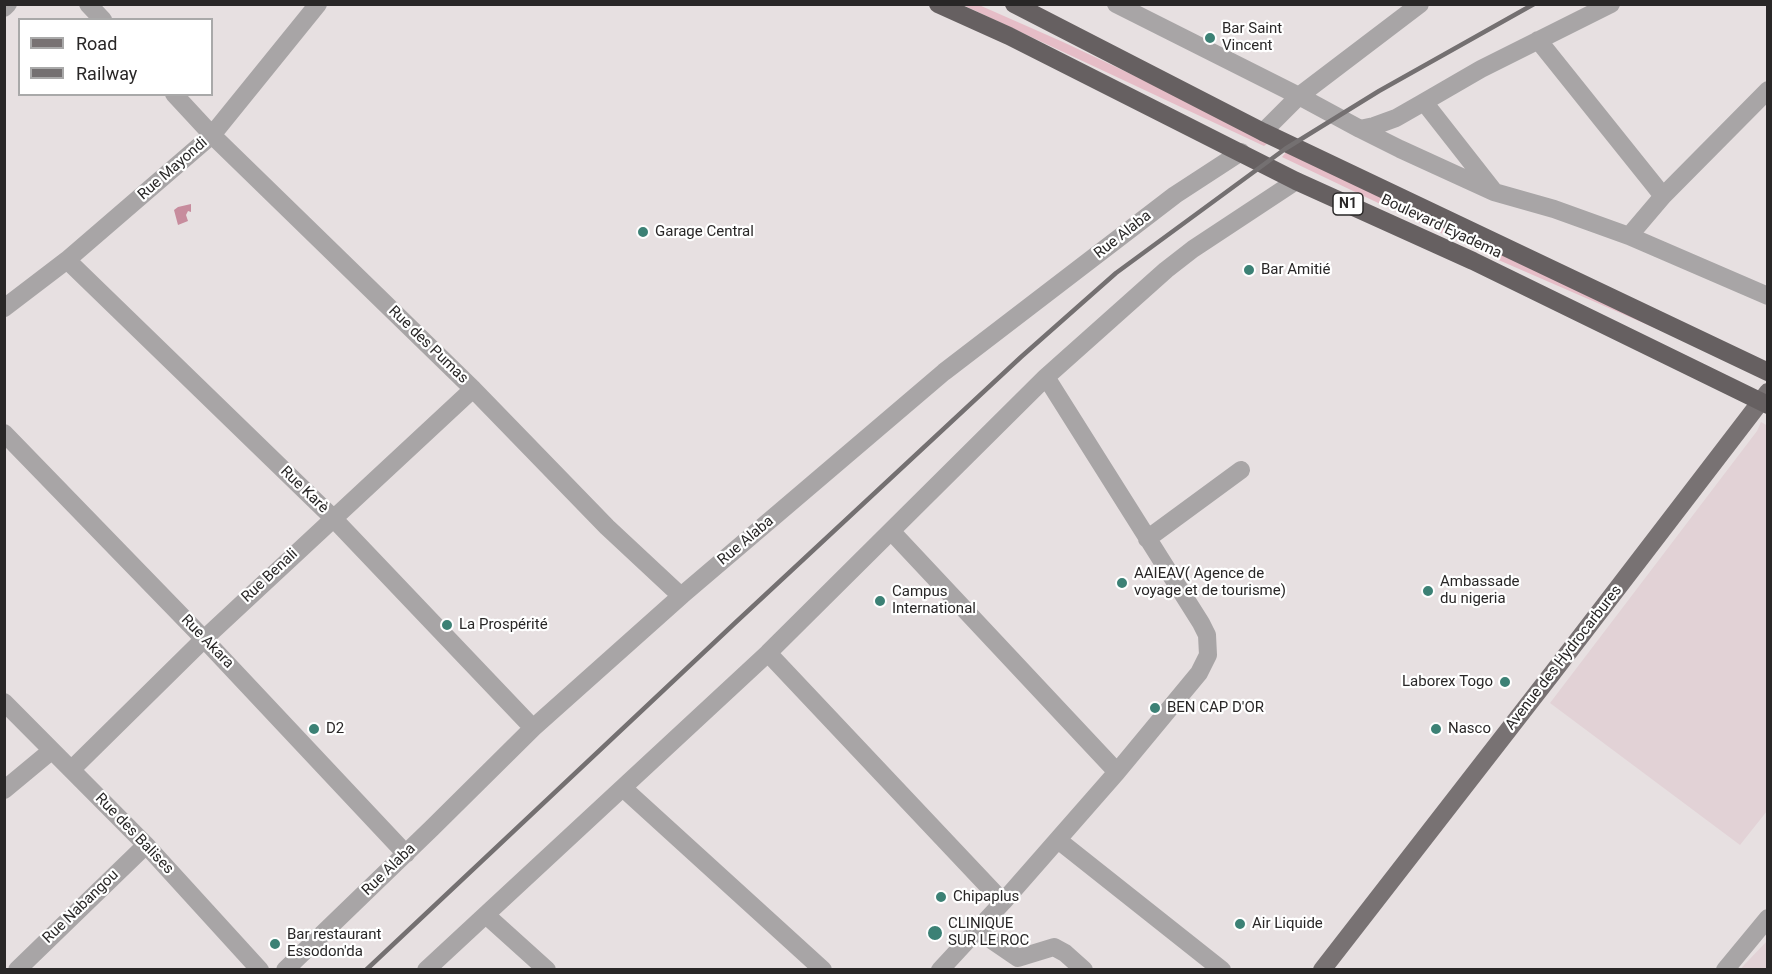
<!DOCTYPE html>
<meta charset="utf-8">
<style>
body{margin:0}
#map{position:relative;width:1772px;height:974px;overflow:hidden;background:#e7e0e1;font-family:Roboto,sans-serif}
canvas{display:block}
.frame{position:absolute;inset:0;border:6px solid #292727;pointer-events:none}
.legend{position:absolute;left:18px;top:18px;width:195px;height:78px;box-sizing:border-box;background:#fff;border:2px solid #a9a9a9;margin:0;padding:8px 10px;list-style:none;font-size:18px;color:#292727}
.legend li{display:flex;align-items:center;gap:12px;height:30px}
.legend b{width:30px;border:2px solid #a9a9a9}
</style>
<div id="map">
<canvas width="1772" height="974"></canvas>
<div class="frame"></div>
<ul class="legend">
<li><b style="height:8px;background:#787273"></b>Road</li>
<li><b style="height:8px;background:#747071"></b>Railway</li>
</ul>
</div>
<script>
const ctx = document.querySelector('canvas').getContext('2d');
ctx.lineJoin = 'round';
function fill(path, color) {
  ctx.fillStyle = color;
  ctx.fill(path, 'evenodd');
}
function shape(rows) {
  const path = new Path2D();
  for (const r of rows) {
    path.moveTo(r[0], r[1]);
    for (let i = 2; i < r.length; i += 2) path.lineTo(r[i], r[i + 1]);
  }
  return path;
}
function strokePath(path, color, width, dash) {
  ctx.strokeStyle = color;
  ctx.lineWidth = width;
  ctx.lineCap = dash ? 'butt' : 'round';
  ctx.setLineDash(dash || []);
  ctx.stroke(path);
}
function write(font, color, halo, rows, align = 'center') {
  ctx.font = font + ' Roboto,sans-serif';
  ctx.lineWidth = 4.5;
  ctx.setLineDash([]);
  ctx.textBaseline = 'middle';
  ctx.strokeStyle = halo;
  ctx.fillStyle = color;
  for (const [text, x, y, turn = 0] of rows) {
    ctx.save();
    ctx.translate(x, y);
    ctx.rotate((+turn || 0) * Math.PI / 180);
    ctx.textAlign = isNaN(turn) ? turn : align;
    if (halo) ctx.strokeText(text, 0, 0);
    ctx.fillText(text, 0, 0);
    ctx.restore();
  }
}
const built = shape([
 [1761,422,1768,426,1767,811,1740,845,1550,703,1757,431],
 [1767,941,1767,969,1741,969,1744,965]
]);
const green = shape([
 [963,5,979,5,1063,42,1205,109,1268,143,1264,146],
 [1287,151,1733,362,1487,255,1282,157]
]);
const water = shape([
 [191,204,191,212,188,211,186,215,188,221,178,225,174,210,178,207]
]);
const minor = shape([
 [88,4,103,20],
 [1116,4,1299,96,1360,129,1374,126,1396,118,1424,102],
 [4,8,8,4],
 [1538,40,1663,196],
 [174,94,212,135,473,389,607,527,681,596],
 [1360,129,1400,149,1494,192,1554,209,1629,236,1768,296],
 [1263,132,1299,96,1420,4],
 [1493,190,1424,102,1481,69,1611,4],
 [1629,236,1663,196,1768,90],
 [67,260,332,517,533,728],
 [4,308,67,260,212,135,318,4],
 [4,433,204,639,406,854],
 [891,531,1117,772],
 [1147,539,1241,470],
 [768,653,1003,902],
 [4,702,146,845,260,970],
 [72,769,204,639,473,389],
 [623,788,823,970],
 [4,790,51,751],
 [1058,840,1222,970],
 [486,915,547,970],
 [977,930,1018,958,1054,947,1065,953,1084,970],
 [17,970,146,845],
 [285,970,432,828,533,728,681,596,944,372,1175,195,1241,152],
 [426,970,768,653,1046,377,1166,270,1193,249,1296,181],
 [940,970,1003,902,1117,772,1199,673,1208,655,1207,635,1201,623,1046,377],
 [1725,970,1768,918]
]);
const major = shape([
 [1322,970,1551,675,1768,392]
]);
const highway = shape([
 [938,4,1009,36,1296,181,1473,261,1768,405],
 [1014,4,1263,132,1768,372]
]);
const rail = shape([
 [366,970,735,623,1021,357,1116,273,1285,149,1379,91,1534,4]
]);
const markers = [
 [1210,38,6,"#3c8175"],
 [643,232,6,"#3c8175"],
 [1249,270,6,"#3c8175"],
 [1122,583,6,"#3c8175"],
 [1428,591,6,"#3c8175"],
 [880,601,6,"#3c8175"],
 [447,625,6,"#3c8175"],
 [1505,682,6,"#3c8175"],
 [1155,708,6,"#3c8175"],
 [314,729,6,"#3c8175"],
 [1436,729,6,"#3c8175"],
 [941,897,6,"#3c8175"],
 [1240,924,6,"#3c8175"],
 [935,933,8,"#3c8175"],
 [275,944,6,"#3c8175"]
];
const shields = [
 [1348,204,30]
];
const shieldNames = [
 ["N1",1348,204]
];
const poiNames = [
 ["Bar Saint",1222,29],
 ["Vincent",1222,46],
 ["Garage Central",655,232],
 ["Bar Amitié",1261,270],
 ["AAIEAV( Agence de",1134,574],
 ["voyage et de tourisme)",1134,591],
 ["Ambassade",1440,582],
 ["du nigeria",1440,599],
 ["Campus",892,592],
 ["International",892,609],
 ["La Prospérité",459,625],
 ["Laborex Togo",1493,682,"right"],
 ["BEN CAP D'OR",1167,708],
 ["D2",326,729],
 ["Nasco",1448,729],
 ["Chipaplus",953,897],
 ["CLINIQUE",948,924],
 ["SUR LE ROC",948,941],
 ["Air Liquide",1252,924],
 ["Bar restaurant",287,935],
 ["Essodon'da",287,952]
];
const streetNames = [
 ["Rue Mayondi",173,169,-41],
 ["Boulevard Eyadema",1441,227,25],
 ["Rue Alaba",1123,235,-38],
 ["Rue des Pumas",428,345,44],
 ["Rue Karè",304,490,44],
 ["Rue Alaba",746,541,-40],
 ["Rue Benali",270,576,-43],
 ["Rue Akara",207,642,46],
 ["Avenue des Hydrocarbures",1564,658,-52],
 ["Rue des Balises",134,834,46],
 ["Rue Alaba",389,870,-44],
 ["Rue Nabangou",81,907,-44]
];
fill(built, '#e2d2d6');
fill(green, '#e6bdc7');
fill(water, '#c78c9d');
strokePath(minor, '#a8a5a6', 18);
strokePath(major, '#787273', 18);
strokePath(highway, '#666061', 18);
strokePath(rail, '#747071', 4.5);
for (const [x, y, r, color] of markers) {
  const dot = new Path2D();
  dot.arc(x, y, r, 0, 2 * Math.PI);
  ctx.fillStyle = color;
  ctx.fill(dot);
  strokePath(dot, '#fff', 2);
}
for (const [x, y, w] of shields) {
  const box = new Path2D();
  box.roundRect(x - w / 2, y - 11, w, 22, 4.5);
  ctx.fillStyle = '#fff';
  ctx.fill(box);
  strokePath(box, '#292727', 1.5);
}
write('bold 14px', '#292727', null, shieldNames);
write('15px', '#292727', '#fff', poiNames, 'left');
write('15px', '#292727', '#fff', streetNames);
</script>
